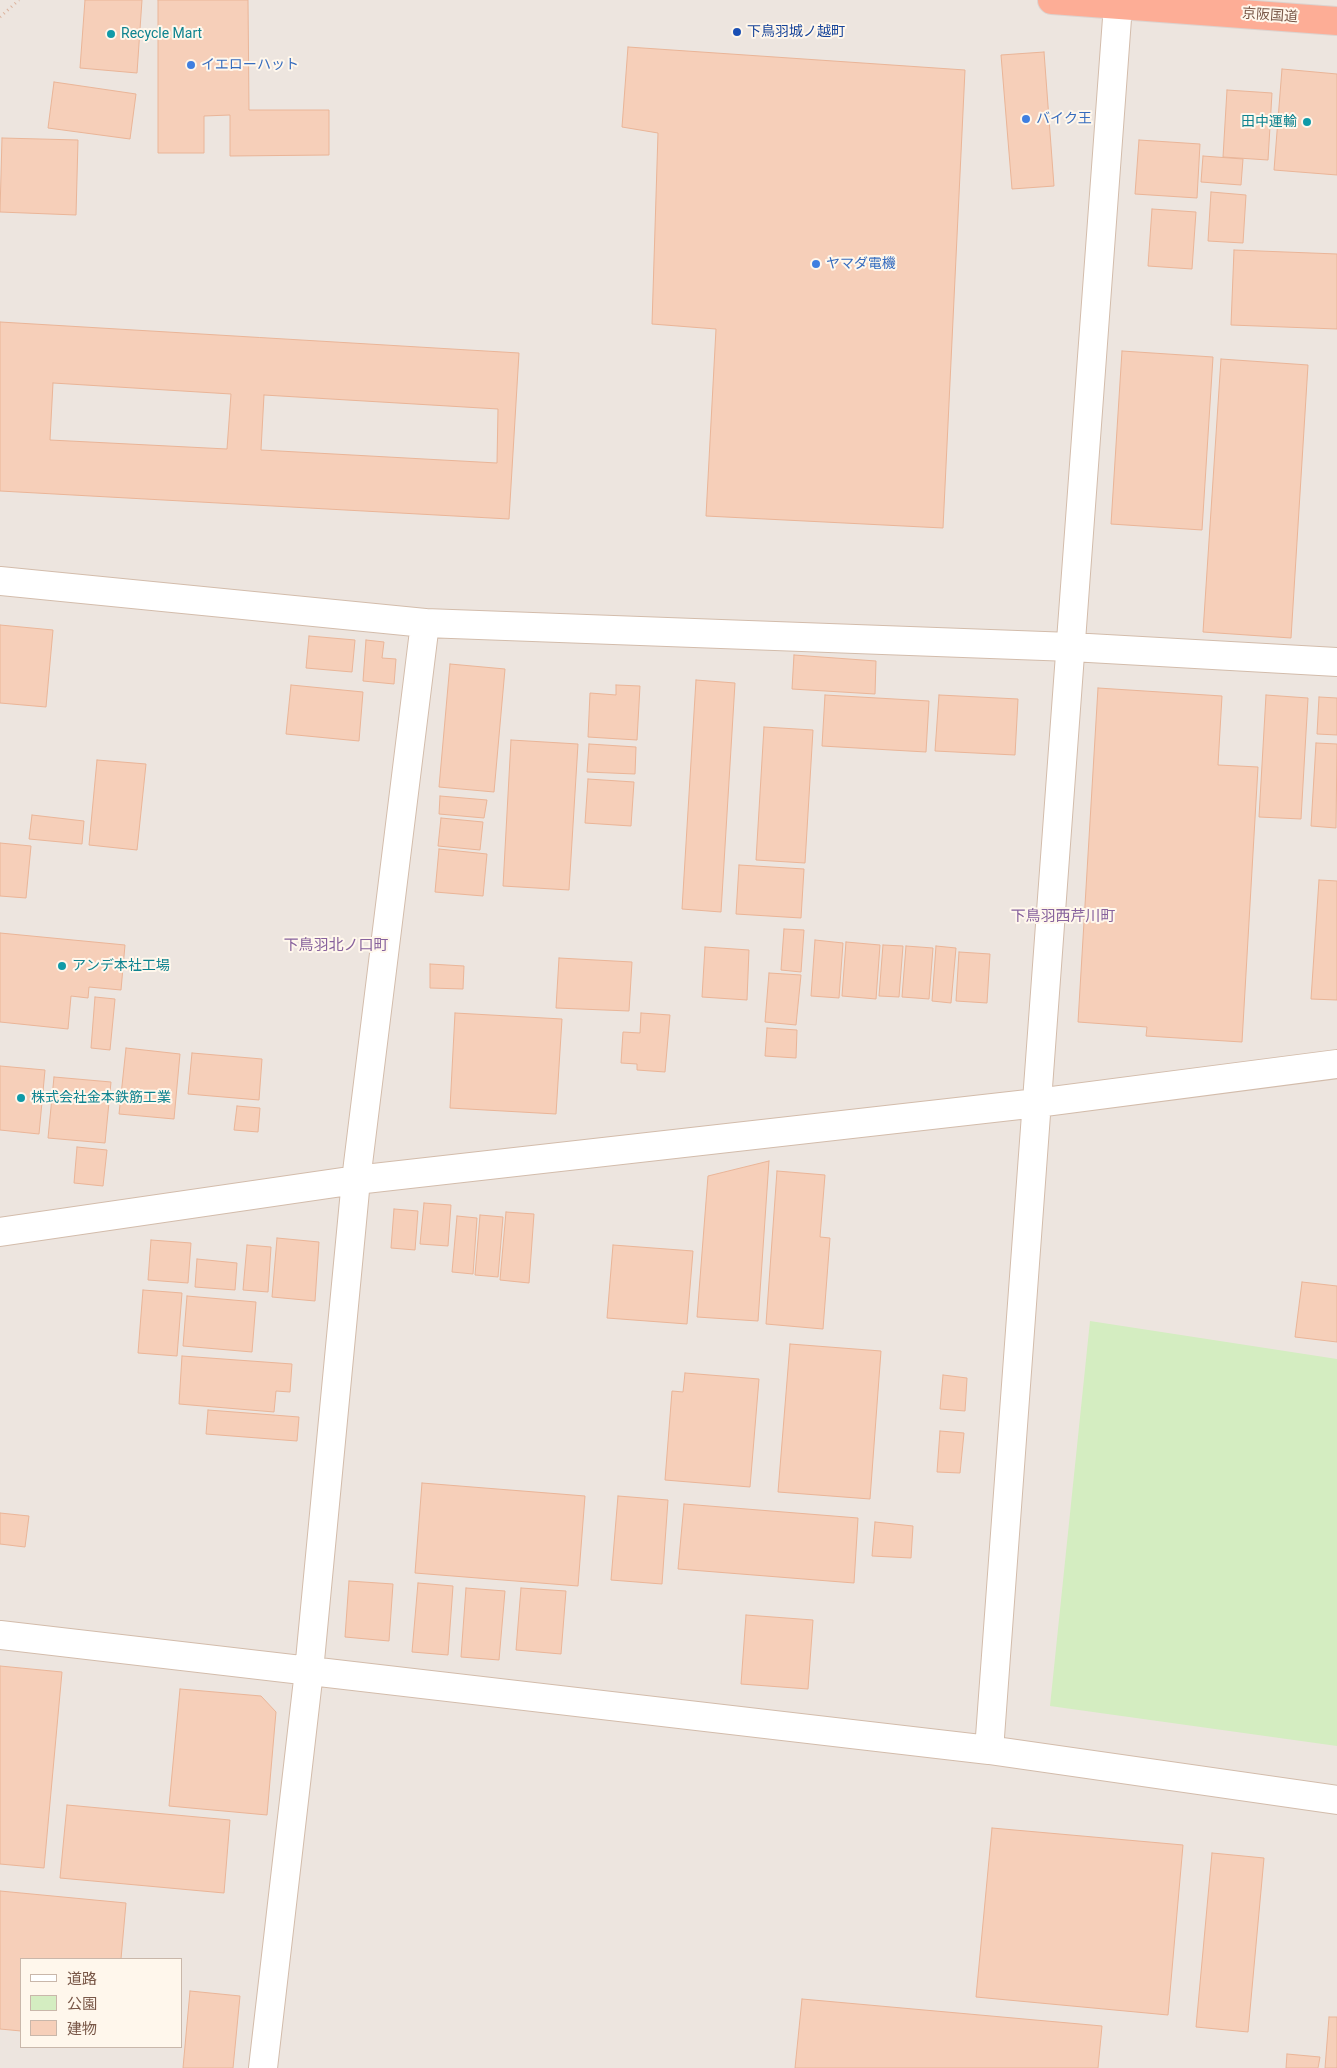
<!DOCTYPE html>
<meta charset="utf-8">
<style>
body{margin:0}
#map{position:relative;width:1337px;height:2068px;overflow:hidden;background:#fef3e4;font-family:Roboto,"Noto Sans JP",sans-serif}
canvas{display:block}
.legend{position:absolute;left:20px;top:1958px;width:162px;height:90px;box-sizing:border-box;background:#fff7ec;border:1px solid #c9b7aa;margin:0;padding:6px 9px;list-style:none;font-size:15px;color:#795747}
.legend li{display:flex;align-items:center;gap:10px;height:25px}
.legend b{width:25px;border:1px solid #c9b7aa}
</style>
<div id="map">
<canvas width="1337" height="2068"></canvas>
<ul class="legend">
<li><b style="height:6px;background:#fff"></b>道路</li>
<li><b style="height:14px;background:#d4edc1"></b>公園</li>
<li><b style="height:14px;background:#f6cfb9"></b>建物</li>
</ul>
</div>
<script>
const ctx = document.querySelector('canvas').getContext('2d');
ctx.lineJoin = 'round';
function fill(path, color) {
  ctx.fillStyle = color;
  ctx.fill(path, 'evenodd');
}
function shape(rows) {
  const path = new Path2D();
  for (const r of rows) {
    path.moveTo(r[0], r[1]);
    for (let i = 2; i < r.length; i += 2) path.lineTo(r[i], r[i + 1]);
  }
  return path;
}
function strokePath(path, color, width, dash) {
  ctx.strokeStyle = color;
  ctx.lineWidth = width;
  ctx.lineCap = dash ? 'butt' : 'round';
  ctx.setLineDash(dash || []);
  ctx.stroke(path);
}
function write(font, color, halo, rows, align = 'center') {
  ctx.font = font + ' Roboto,"Noto Sans JP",sans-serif';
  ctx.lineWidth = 4;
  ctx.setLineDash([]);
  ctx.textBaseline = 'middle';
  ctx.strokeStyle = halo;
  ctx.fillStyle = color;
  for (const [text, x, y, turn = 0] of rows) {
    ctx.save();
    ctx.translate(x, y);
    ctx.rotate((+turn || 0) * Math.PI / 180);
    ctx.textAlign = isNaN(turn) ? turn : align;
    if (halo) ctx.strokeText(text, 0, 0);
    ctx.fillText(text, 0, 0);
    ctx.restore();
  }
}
const industrial = shape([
 [0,0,1337,0,1337,2068,0,2068],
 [21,1959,181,1959,181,2047,21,2047]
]);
const green = shape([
 [1090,1321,1337,1359,1337,1746,1050,1706]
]);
const building = shape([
 [85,0,142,0,137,73,80,68,85,0],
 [158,0,248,0,249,110,329,110,329,155,230,156,230,115,204,116,204,153,158,153,158,0],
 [628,47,965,70,943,528,706,516,716,329,652,324,658,133,622,127,628,47],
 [1044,52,1054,186,1012,189,1001,55,1044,52],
 [1282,69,1337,74,1337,175,1274,170,1282,69],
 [54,82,136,94,130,139,48,128,54,82],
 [1227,90,1272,93,1268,160,1223,157,1227,90],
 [2,138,78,140,76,215,0,212,2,138],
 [1139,140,1200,144,1197,198,1135,194,1139,140],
 [1203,156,1243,159,1241,185,1201,182,1203,156],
 [1211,192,1246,195,1243,243,1208,241,1211,192],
 [1152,209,1196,212,1192,269,1148,266,1152,209],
 [1234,250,1337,254,1337,329,1231,325,1234,250],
 [0,322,519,353,509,519,0,491,0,322],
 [53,383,231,394,227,449,50,440,53,383],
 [264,395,498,409,497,463,261,450,264,395],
 [1122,351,1213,357,1202,530,1111,524,1122,351],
 [1221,359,1308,365,1291,638,1203,632,1221,359],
 [0,625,53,630,46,707,0,703,0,625],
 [309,636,355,640,352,672,306,668,309,636],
 [366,640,384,642,382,658,396,659,394,684,363,681,366,640],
 [794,655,876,661,875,694,792,689,794,655],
 [450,664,505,669,494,792,439,787,450,664],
 [696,680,735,683,721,912,682,909,696,680],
 [291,685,363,692,359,741,286,734,291,685],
 [616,685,640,686,637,740,588,737,590,693,616,695,616,685],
 [1098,688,1222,696,1218,765,1258,767,1242,1042,1146,1036,1147,1027,1078,1022,1098,688],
 [825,695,929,701,926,752,822,746,825,695],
 [939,695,1018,699,1015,755,935,751,939,695],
 [1266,695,1308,698,1301,819,1259,817,1266,695],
 [1319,697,1337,698,1337,735,1317,734,1319,697],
 [764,727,813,730,805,863,756,860,764,727],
 [511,740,578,744,569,890,503,886,511,740],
 [1316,743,1337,744,1336,828,1311,826,1316,743],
 [589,744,636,747,635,774,587,772,589,744],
 [97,760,146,764,137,850,89,845,97,760],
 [588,779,634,782,631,826,585,823,588,779],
 [440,796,487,800,484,818,439,814,440,796],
 [32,815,84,821,82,844,29,839,32,815],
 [441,818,483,822,480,850,438,846,441,818],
 [0,843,31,846,26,898,0,896,0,843],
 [439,849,487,854,483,896,435,892,439,849],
 [739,865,804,869,801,918,736,914,739,865],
 [1319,880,1337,881,1337,1000,1311,999,1319,880],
 [784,929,804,930,801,972,781,970,784,929],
 [0,933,125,945,121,990,89,987,88,998,71,996,68,1029,0,1022,0,933],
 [815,940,843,943,839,998,811,996,815,940],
 [846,942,880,945,876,999,842,996,846,942],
 [883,945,903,946,899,997,879,996,883,945],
 [906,946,933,948,929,999,902,997,906,946],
 [936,946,956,948,951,1003,932,1001,936,946],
 [705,947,749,950,747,1000,702,997,705,947],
 [959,952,990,954,987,1003,956,1001,959,952],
 [559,958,632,962,629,1011,556,1008,559,958],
 [430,964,464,966,463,989,430,988,430,964],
 [769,973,801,975,796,1025,765,1022,769,973],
 [95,997,115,999,110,1050,91,1048,95,997],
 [455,1013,562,1019,556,1114,450,1108,455,1013],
 [641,1013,670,1015,665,1072,637,1070,637,1064,621,1063,623,1032,640,1033,641,1013],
 [767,1028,797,1030,796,1058,765,1056,767,1028],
 [126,1048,180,1054,174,1119,119,1114,126,1048],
 [192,1053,262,1059,259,1100,188,1094,192,1053],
 [0,1066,45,1070,39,1134,0,1130,0,1066],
 [54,1077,111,1082,105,1143,48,1138,54,1077],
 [237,1106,260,1108,258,1132,234,1130,237,1106],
 [77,1147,107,1150,103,1186,74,1183,77,1147],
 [769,1161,758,1321,697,1317,708,1176,769,1161],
 [777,1171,825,1175,820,1237,830,1238,823,1329,766,1324,777,1171],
 [424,1203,451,1205,448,1246,420,1244,424,1203],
 [394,1209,418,1211,415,1250,391,1248,394,1209],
 [506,1212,534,1214,529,1283,500,1280,506,1212],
 [480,1215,503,1217,498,1277,475,1275,480,1215],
 [457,1216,477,1218,473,1274,452,1272,457,1216],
 [277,1238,319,1242,315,1301,272,1297,277,1238],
 [151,1240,191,1243,188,1283,148,1280,151,1240],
 [247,1245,271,1247,268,1292,243,1290,247,1245],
 [613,1245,693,1251,687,1324,607,1318,613,1245],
 [197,1259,237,1263,235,1290,195,1287,197,1259],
 [1302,1282,1337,1286,1337,1342,1295,1337,1302,1282],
 [143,1290,182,1293,177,1356,138,1353,143,1290],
 [187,1296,256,1302,252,1352,183,1346,187,1296],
 [790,1344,881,1351,870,1499,778,1492,790,1344],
 [182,1356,292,1364,290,1392,276,1391,274,1412,179,1404,182,1356],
 [685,1373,759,1379,750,1487,665,1480,672,1391,683,1392,685,1373],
 [943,1375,967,1378,965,1411,940,1409,943,1375],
 [208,1410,299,1417,297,1441,206,1434,208,1410],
 [940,1431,964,1433,960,1473,937,1472,940,1431],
 [422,1483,585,1496,578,1586,415,1573,422,1483],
 [618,1496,668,1500,662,1584,611,1580,618,1496],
 [684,1504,858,1518,854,1583,678,1569,684,1504],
 [0,1513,29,1516,25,1547,0,1544,0,1513],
 [875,1522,913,1526,911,1558,872,1556,875,1522],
 [349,1581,393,1584,389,1641,345,1637,349,1581],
 [418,1583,453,1586,448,1655,412,1652,418,1583],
 [466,1588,505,1591,499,1660,461,1657,466,1588],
 [521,1588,566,1591,561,1654,516,1650,521,1588],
 [746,1615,813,1620,808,1689,741,1684,746,1615],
 [0,1666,62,1672,44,1868,0,1864,0,1666],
 [180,1689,261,1696,276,1712,267,1815,169,1806,180,1689],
 [67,1805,230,1820,224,1893,60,1878,67,1805],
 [992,1828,1183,1845,1168,2015,976,1997,992,1828],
 [1212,1853,1264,1858,1248,2032,1196,2027,1212,1853],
 [0,1891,126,1903,121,1959,21,1959,21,2031,0,2029,0,1891],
 [190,1991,240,1996,233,2068,183,2068,190,1991],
 [802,1999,1102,2026,1098,2068,795,2068,802,1999],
 [1329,2017,1337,2017,1337,2068,1325,2068,1329,2017],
 [1287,2054,1320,2057,1318,2068,1286,2068,1287,2054]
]);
const path = shape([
 [0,17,19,0]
]);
const minor = shape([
 [0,581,425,623,1071,647,1337,662],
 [0,1232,356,1180,1037,1103,1337,1064],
 [0,1635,989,1750,1337,1800],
 [989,1750,1118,5],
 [263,2068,309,1671,356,1180,425,623]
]);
const highway = shape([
 [1052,0,1337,21]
]);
const markers = [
 [737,32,5,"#1a4fb4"],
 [111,34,5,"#0f9aa8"],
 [191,65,5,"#3f7fe0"],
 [1026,119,5,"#3f7fe0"],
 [1307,122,5,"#0f9aa8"],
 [816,264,5,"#3f7fe0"],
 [62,966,5,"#0f9aa8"],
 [21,1098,5,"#0f9aa8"]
];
const streetNames = [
 ["京阪国道",1270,16,4]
];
const transitNames = [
 ["下鳥羽城ノ越町",747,32]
];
const cultureNames = [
 ["Recycle Mart",121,34],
 ["田中運輸",1297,122,"right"],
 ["アンデ本社工場",72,966],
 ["株式会社金本鉄筋工業",31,1098]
];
const shopNames = [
 ["イエローハット",201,65],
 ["バイク王",1036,119],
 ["ヤマダ電機",826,264]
];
const neighbourhoodNames = [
 ["下鳥羽西芹川町",1063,917],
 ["下鳥羽北ノ口町",336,946]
];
fill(industrial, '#ede5df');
fill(green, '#d4edc1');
fill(building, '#f6cfb9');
strokePath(building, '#eab598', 1);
strokePath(minor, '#d3bcab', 30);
strokePath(highway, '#dcd3cf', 30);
strokePath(path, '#dbb29c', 3, [1, 4]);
strokePath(minor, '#fff', 28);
strokePath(highway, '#fdad96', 28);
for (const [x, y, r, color] of markers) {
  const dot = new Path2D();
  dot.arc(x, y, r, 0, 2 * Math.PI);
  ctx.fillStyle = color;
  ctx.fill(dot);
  strokePath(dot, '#fff7ec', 2);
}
write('14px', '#795747', '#fff7ec', streetNames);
write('14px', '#164399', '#fff7ec', transitNames, 'left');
write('14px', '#0d838f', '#fff7ec', cultureNames, 'left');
write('14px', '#366cbe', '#fff7ec', shopNames, 'left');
write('15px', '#87629d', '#fff7ec', neighbourhoodNames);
</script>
